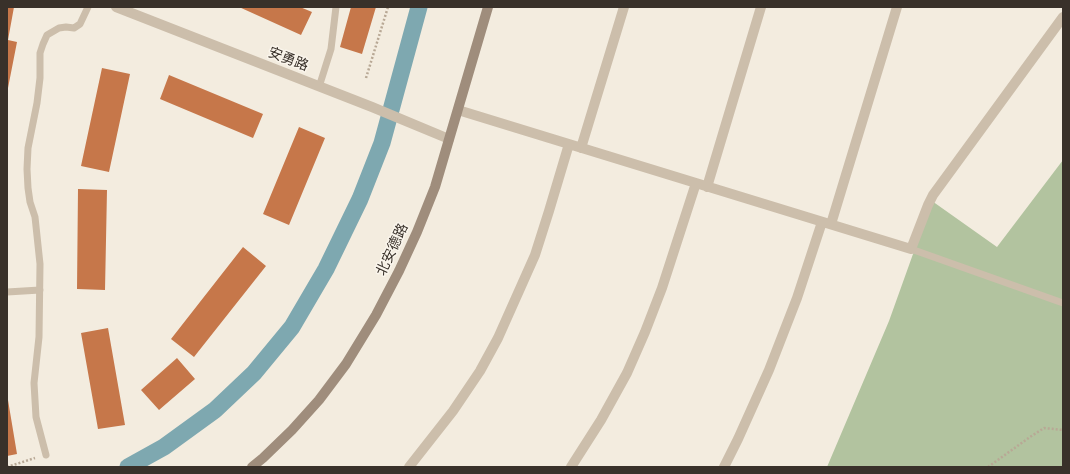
<!DOCTYPE html>
<meta charset="utf-8">
<style>
body{margin:0}
#map{position:relative;width:1070px;height:474px;overflow:hidden;background:#f3ecdf;font-family:"Titillium Web",sans-serif}
canvas{display:block}
.frame{position:absolute;inset:0;border:8px solid #39312a;pointer-events:none}
</style>
<div id="map">
<canvas width="1070" height="474"></canvas>
<div class="frame"></div>
</div>
<script>
const ctx = document.querySelector('canvas').getContext('2d');
ctx.lineJoin = 'round';
function fill(path, color) {
  ctx.fillStyle = color;
  ctx.fill(path, 'evenodd');
}
function shape(rows) {
  const path = new Path2D();
  for (const r of rows) {
    path.moveTo(r[0], r[1]);
    for (let i = 2; i < r.length; i += 2) path.lineTo(r[i], r[i + 1]);
  }
  return path;
}
function strokePath(path, color, width, dash) {
  ctx.strokeStyle = color;
  ctx.lineWidth = width;
  ctx.lineCap = dash ? 'butt' : 'round';
  ctx.setLineDash(dash || []);
  ctx.stroke(path);
}
function write(font, color, halo, rows, align = 'center') {
  ctx.font = font + ' "Titillium Web","Noto Sans SC",sans-serif';
  ctx.lineWidth = 3;
  ctx.setLineDash([]);
  ctx.textBaseline = 'middle';
  ctx.strokeStyle = halo;
  ctx.fillStyle = color;
  for (const [text, x, y, turn = 0] of rows) {
    ctx.save();
    ctx.translate(x, y);
    ctx.rotate((+turn || 0) * Math.PI / 180);
    ctx.textAlign = isNaN(turn) ? turn : align;
    if (halo) ctx.strokeText(text, 0, 0);
    ctx.fillText(text, 0, 0);
    ctx.restore();
  }
}
const green = shape([
 [1063,160,1063,467,827,467,889,321,932,201,997,247]
]);
const canal = shape([
 [128,467,164,447,215,410,254,373,292,327,326,269,360,199,382,143,419,7]
]);
const building = shape([
 [7,7,14,7,8,40,17,42,8,88],
 [239,7,300,7,312,12,301,35],
 [351,7,376,7,362,54,340,47],
 [102,68,130,74,109,172,81,166],
 [169,75,263,114,253,138,160,99],
 [299,127,325,138,289,225,263,214],
 [78,189,107,190,105,290,77,289],
 [243,247,266,266,194,357,171,339],
 [108,328,125,425,98,429,81,333],
 [177,358,195,379,159,410,141,390],
 [7,394,17,454,7,456]
]);
const path = shape([
 [366,78,388,7],
 [7,467,35,458],
 [988,467,1030,437,1044,428,1063,430]
]);
const lane = shape([
 [319,87,331,49,336,7],
 [911,249,1063,303],
 [7,292,40,290],
 [46,455,36,417,34,383,39,337,40,264,35,217,30,202,28,188,27,169,28,148,37,103,40,78,40,53,43,44,47,35,59,28,66,27,74,28,80,24,88,7]
]);
const street = shape([
 [116,7,372,107,449,139],
 [458,110,911,249,928,205,933,195,1063,17],
 [581,148,624,7],
 [707,187,761,7],
 [831,224,897,7],
 [409,467,453,411,480,371,498,338,535,255,549,211,569,144],
 [571,467,601,420,627,373,645,332,662,288,696,183],
 [724,467,738,439,769,370,797,298,822,222]
]);
const secondary = shape([
 [252,467,263,458,292,430,319,400,346,364,376,315,399,271,417,232,435,187,488,7]
]);
const streetNames = [
 ["安勇路",288,60,21],
 ["北安德路",393,250,-65]
];
fill(green, '#b2c39f');
strokePath(canal, '#7ea8b0', 17);
fill(building, '#c6774a');
strokePath(path, '#b8a895', 2.5, [2, 2]);
strokePath(lane, '#ccbeab', 7);
strokePath(street, '#ccbeab', 10);
strokePath(secondary, '#9f8d7c', 10);
write('14px', '#39312a', '#faf5ec', streetNames);
</script>
